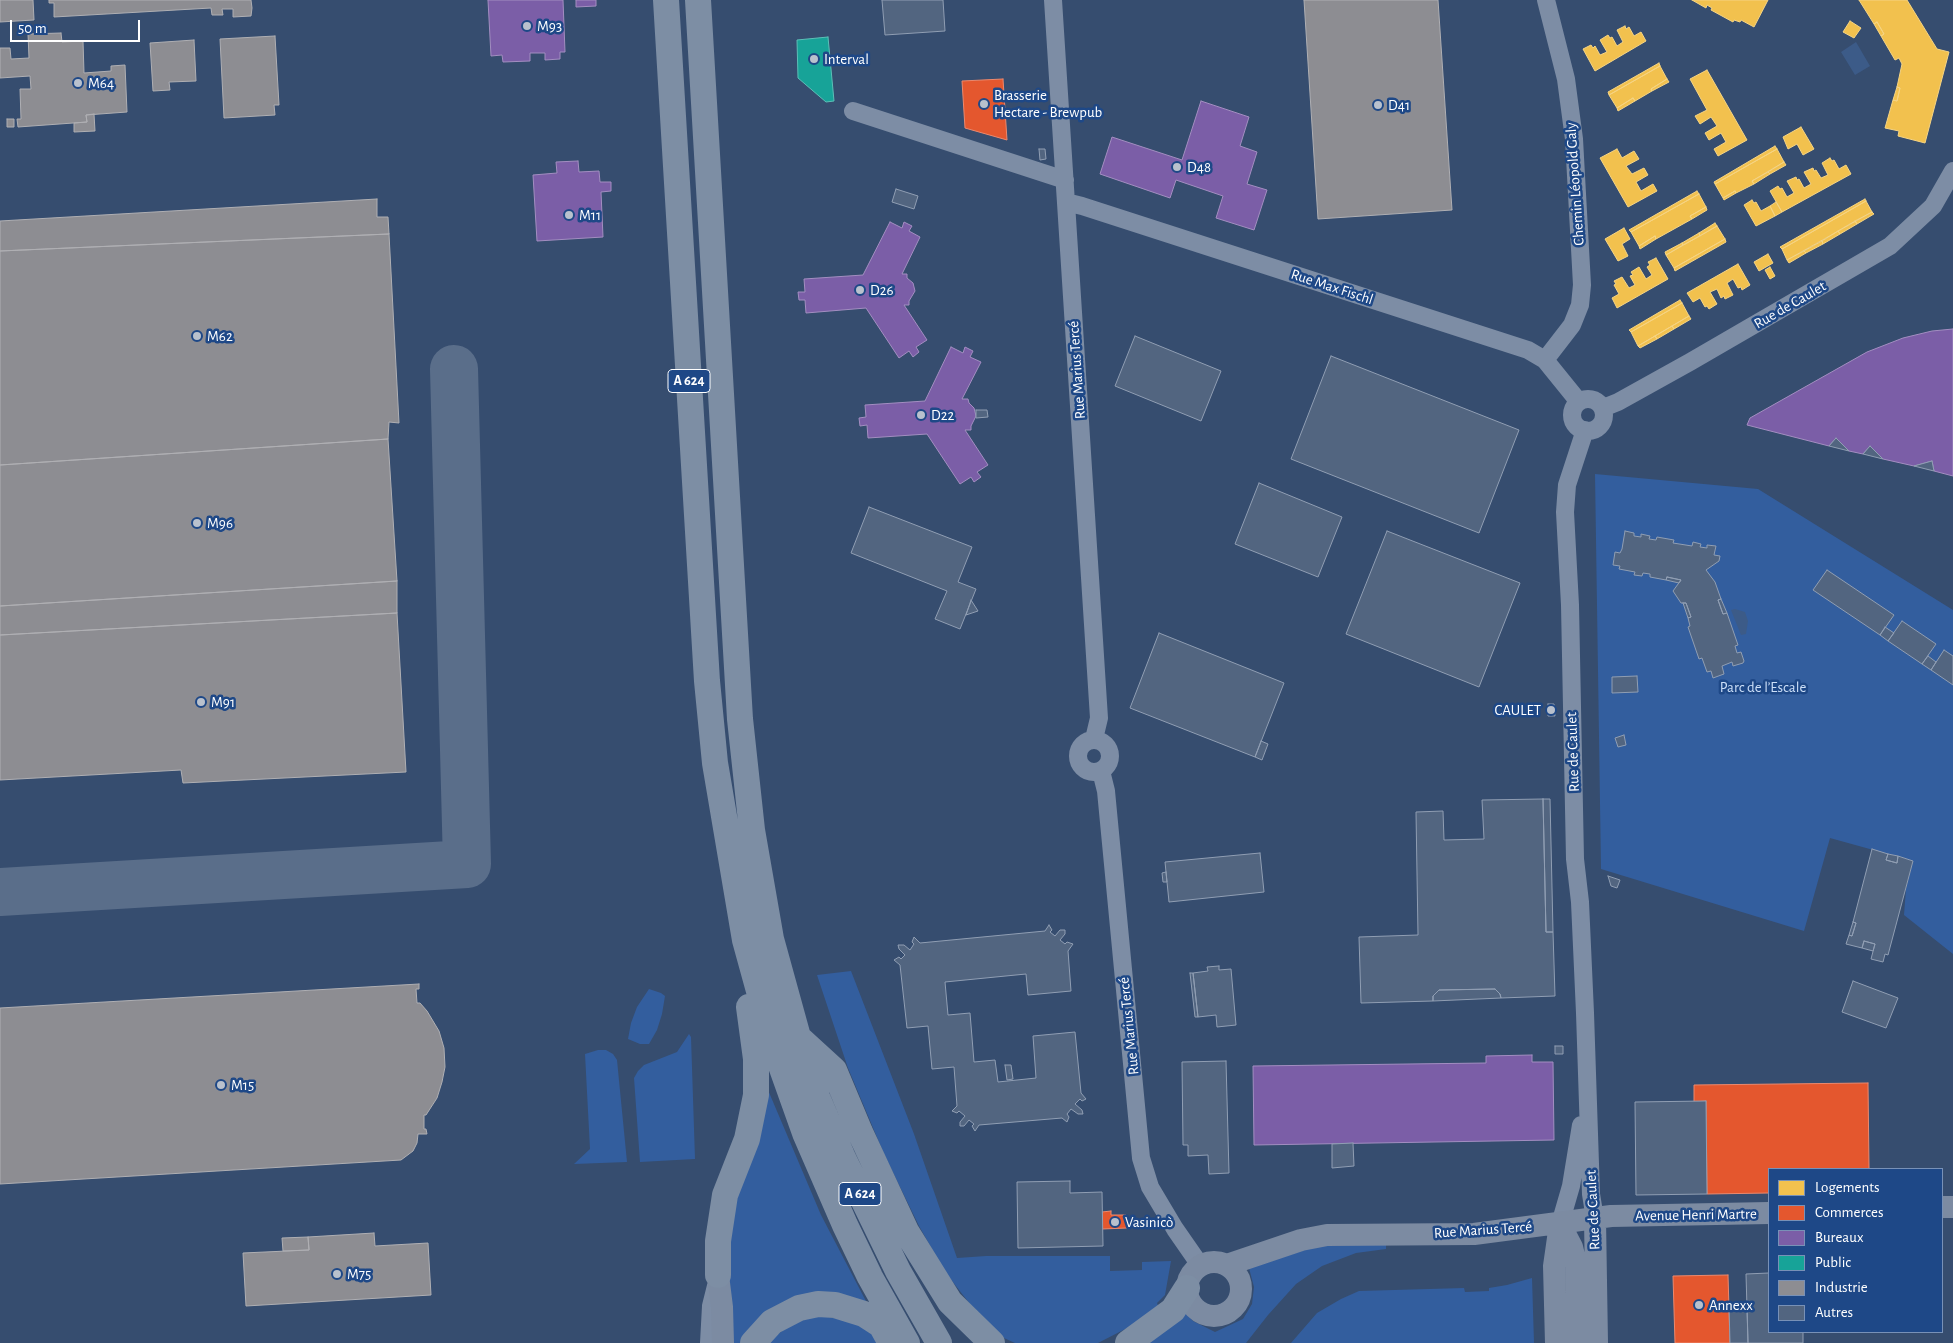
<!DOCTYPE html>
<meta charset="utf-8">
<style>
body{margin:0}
#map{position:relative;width:1953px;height:1343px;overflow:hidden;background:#364d6f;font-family:"Alegreya Sans",sans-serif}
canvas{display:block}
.legend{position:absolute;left:1768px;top:1168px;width:175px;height:165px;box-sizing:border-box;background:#1e4887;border:1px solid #7891b7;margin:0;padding:6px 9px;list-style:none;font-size:15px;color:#fff}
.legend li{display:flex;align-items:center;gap:10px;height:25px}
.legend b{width:25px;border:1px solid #7891b7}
.scale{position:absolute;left:10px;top:20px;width:130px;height:22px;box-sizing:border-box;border:2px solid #fff;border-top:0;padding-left:6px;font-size:15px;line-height:18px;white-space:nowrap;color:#fff;-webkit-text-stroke:4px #1e4887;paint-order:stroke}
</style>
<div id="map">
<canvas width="1953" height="1343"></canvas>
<ul class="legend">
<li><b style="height:14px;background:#f2c14e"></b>Logements</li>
<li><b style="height:14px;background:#e4572e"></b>Commerces</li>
<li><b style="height:14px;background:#7b5ea7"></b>Bureaux</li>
<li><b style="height:14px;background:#17a398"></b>Public</li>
<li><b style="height:14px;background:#8d8d92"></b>Industrie</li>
<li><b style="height:14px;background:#526580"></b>Autres</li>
</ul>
<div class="scale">50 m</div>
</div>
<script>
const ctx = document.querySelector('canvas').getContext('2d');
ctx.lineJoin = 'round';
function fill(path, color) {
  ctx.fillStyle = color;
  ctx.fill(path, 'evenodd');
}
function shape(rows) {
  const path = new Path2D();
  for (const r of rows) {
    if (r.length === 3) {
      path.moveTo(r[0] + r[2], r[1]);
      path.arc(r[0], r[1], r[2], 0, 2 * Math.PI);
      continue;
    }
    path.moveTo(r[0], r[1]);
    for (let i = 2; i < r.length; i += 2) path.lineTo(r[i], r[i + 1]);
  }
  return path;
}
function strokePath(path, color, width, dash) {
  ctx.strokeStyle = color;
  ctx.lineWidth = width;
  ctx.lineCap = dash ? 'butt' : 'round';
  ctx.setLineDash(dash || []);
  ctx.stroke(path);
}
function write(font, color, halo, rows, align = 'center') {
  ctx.font = font + ' "Alegreya Sans",sans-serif';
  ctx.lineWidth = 5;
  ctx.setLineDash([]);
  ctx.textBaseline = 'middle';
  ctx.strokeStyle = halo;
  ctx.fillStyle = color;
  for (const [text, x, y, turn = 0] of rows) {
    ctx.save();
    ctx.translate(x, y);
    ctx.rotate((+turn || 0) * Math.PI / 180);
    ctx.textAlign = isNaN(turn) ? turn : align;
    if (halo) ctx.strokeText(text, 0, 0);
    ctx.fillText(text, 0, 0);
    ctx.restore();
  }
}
const green = shape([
 [1595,474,1758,489,1953,610,1953,954,1904,915,1906,889,1913,861,1830,838,1804,931,1601,869],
 [851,971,914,1134,957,1258,986,1256,1110,1256,1110,1271,1142,1270,1142,1262,1171,1261,1165,1295,1157,1303,1159,1308,1135,1324,1098,1343,1015,1343,1004,1338,970,1304,945,1272,919,1226,884,1154,848,1068,817,975],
 [649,989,661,993,665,996,662,1014,657,1030,649,1044,640,1044,628,1039,631,1023,637,1007],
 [689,1034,691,1037,695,1159,640,1162,634,1078,638,1071,644,1065,677,1052],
 [598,1050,606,1050,613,1054,617,1060,627,1162,574,1164,590,1149,585,1054],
 [768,1090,821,1215,868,1305,846,1300,744,1343,731,1343,728,1300,730,1247,734,1205],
 [1386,1244,1386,1249,1356,1253,1322,1266,1296,1284,1268,1315,1246,1343,1142,1343,1184,1311,1193,1321,1215,1332,1243,1319,1252,1304,1254,1287,1249,1268,1313,1246],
 [1532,1278,1534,1343,1291,1343,1317,1313,1341,1299,1359,1291,1464,1288,1465,1292,1489,1291,1489,1288,1507,1285],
 [818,1315,860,1323,882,1343,766,1343,794,1322]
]);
const water = shape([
 [1856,42,1870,66,1855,75,1841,52],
 [1735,609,1745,612,1748,621,1746,634,1741,635,1731,610]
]);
const homes = shape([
 [1692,0,1768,0,1754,27,1741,20,1740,22,1734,20,1733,22,1711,10,1712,8,1707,5,1706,8,1692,0],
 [1859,0,1907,0,1937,49,1949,52,1925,143,1898,136,1899,131,1885,128,1893,100,1897,101,1900,88,1897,87,1902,64,1899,58,1895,60,1881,36,1884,34,1877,22,1874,24,1859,0],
 [1850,21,1861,28,1854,38,1843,32,1850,21],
 [1877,22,1884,34,1881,36,1874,24,1877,22],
 [1625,26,1626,29,1629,27,1634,36,1641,32,1646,41,1595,71,1583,49,1591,45,1593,48,1595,46,1600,55,1607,52,1600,40,1608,35,1610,38,1612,37,1617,46,1623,42,1617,30,1625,26],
 [1659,63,1660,66,1609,95,1608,92,1659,63],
 [1660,66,1667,79,1651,89,1652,91,1635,101,1633,98,1617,108,1609,95,1660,66],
 [1707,70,1747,140,1718,156,1714,149,1726,142,1721,133,1709,140,1705,133,1717,126,1711,117,1700,124,1695,116,1707,110,1690,79,1707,70],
 [1667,79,1669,82,1652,91,1651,89,1667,79],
 [1897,87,1900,88,1897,101,1893,100,1897,87],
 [1633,98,1635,101,1618,111,1617,108,1633,98],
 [1801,127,1814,149,1803,155,1797,144,1788,149,1783,137,1801,127],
 [1775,146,1777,149,1715,184,1714,182,1775,146],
 [1617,149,1622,158,1634,151,1639,159,1626,166,1632,174,1644,168,1648,175,1636,182,1641,191,1653,184,1657,191,1628,207,1600,158,1617,149],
 [1777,149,1784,162,1752,181,1754,184,1736,193,1735,191,1723,198,1715,184,1777,149],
 [1830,158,1832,161,1834,160,1839,169,1846,165,1851,174,1782,212,1770,191,1778,186,1780,189,1782,188,1787,197,1794,193,1787,181,1796,177,1797,180,1799,179,1804,188,1811,184,1804,172,1813,168,1814,171,1816,170,1821,178,1828,175,1822,163,1830,158],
 [1784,162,1786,165,1770,174,1768,172,1784,162],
 [1768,172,1770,174,1754,184,1752,181,1768,172],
 [1697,191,1699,194,1631,232,1629,230,1697,191],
 [1735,191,1736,193,1724,200,1723,198,1735,191],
 [1699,194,1706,207,1690,216,1692,219,1656,239,1655,236,1639,246,1631,232,1699,194],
 [1865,199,1866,201,1782,249,1780,247,1865,199],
 [1752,200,1754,203,1756,202,1761,211,1770,206,1775,216,1756,226,1744,205,1752,200],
 [1866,201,1872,212,1787,260,1782,249,1866,201],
 [1776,202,1782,212,1775,216,1770,206,1776,202],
 [1706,207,1707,210,1692,219,1690,216,1706,207],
 [1872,212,1874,214,1857,224,1855,221,1872,212],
 [1855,221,1857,224,1840,234,1838,231,1855,221],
 [1715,223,1717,226,1700,236,1699,233,1715,223],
 [1717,226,1725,239,1674,268,1666,255,1717,226],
 [1624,228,1630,239,1622,244,1628,256,1618,261,1605,239,1624,228],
 [1838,231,1840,234,1823,244,1822,241,1838,231],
 [1699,233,1700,236,1683,245,1682,243,1699,233],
 [1655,236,1656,239,1640,249,1639,246,1655,236],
 [1725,239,1726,242,1675,271,1674,268,1725,239],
 [1822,241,1823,244,1806,253,1804,251,1822,241],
 [1682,243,1683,245,1666,255,1665,252,1682,243],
 [1804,251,1806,253,1789,263,1787,260,1804,251],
 [1768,254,1773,263,1759,271,1754,262,1768,254],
 [1656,258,1668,279,1617,308,1612,298,1619,294,1614,285,1616,284,1614,281,1622,277,1629,288,1635,285,1630,276,1633,275,1631,272,1639,267,1646,279,1652,275,1647,267,1650,265,1648,262,1656,258],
 [1738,264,1750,285,1742,290,1741,287,1738,288,1733,279,1727,283,1733,295,1725,299,1724,296,1721,298,1717,289,1710,292,1717,304,1709,309,1707,306,1705,307,1700,298,1693,302,1687,293,1738,264],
 [1770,267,1775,276,1770,279,1765,270,1770,267],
 [1680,300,1682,303,1631,332,1629,330,1680,300],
 [1682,303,1689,316,1638,346,1631,332,1682,303],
 [1689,316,1691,319,1674,329,1672,326,1689,316],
 [1672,326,1674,329,1657,339,1655,336,1672,326],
 [1655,336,1657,339,1640,348,1638,346,1655,336]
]);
const shops = shape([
 [1003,79,1007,140,965,128,962,81,1003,79],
 [1868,1083,1869,1169,1769,1169,1769,1193,1707,1194,1706,1101,1694,1102,1694,1085,1868,1083],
 [1111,1211,1111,1215,1126,1215,1127,1228,1102,1229,1102,1212,1111,1211],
 [1728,1275,1730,1343,1675,1343,1673,1276,1728,1275]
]);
const offices = shape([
 [488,0,563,0,565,52,560,52,560,59,545,60,545,53,530,53,530,61,503,62,502,55,491,56,488,0],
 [576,0,596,0,596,6,576,7,576,0],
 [1201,101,1249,117,1240,146,1257,152,1247,184,1267,190,1254,230,1216,218,1223,196,1176,180,1170,198,1100,174,1112,137,1182,160,1201,101],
 [578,161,579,172,599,171,600,182,611,182,611,191,601,192,603,237,537,241,533,175,557,173,556,162,578,161],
 [890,222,902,228,904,222,912,226,909,231,920,237,902,274,907,274,907,278,913,283,915,291,909,301,909,305,904,305,927,340,916,347,919,352,913,357,909,351,899,358,866,308,806,313,805,300,799,300,798,292,805,292,804,279,863,275,890,222],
 [1953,329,1953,476,1934,471,1932,461,1914,466,1883,459,1870,446,1863,454,1849,451,1836,438,1829,446,1747,425,1750,418,1867,352,1903,338,1932,331,1953,329],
 [951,347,963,353,965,347,973,351,970,357,981,362,962,399,968,399,969,403,974,408,976,416,971,426,971,430,965,430,988,465,977,472,981,477,974,482,971,477,960,484,927,434,868,438,867,425,860,426,859,418,866,417,865,405,925,401,951,347],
 [1532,1055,1532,1062,1553,1062,1554,1140,1254,1145,1253,1066,1486,1063,1486,1056,1532,1055]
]);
const public = shape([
 [828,37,834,101,826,102,798,78,797,40,828,37]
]);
const industry = shape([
 [0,0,33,0,34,20,0,22,0,0],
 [49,0,251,0,252,8,251,16,233,17,233,9,222,9,223,15,212,15,211,8,54,17,54,3,49,3,49,0],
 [1304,0,1438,0,1452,210,1318,219,1304,0],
 [61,33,62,42,83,41,84,73,111,71,111,66,125,65,127,112,86,115,87,122,18,127,17,119,21,119,20,89,31,89,30,76,0,78,0,48,10,48,11,59,29,58,28,34,61,33],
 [275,36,279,105,274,105,275,115,224,118,220,39,275,36],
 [194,40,196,81,169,82,170,90,153,91,150,43,194,40],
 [94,114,95,131,74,132,74,123,87,122,86,115,94,114],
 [7,119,14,119,14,127,7,127,7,119],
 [377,199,377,217,388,217,389,234,0,251,0,221,377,199],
 [389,234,399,423,389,422,388,439,0,465,0,251,389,234],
 [388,439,397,581,0,606,0,465,388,439],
 [397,581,397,613,0,635,0,606,397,581],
 [397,613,406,772,183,783,181,770,0,780,0,635,397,613],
 [419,984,419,989,416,989,417,1003,420,1003,427,1011,439,1031,444,1048,445,1067,442,1082,437,1098,426,1115,424,1115,424,1129,426,1129,427,1134,418,1134,417,1143,413,1151,401,1160,0,1184,0,1008,419,984],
 [374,1233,375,1246,428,1243,431,1295,246,1306,243,1253,309,1250,308,1237,374,1233],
 [308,1237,309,1250,283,1251,282,1238,308,1237]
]);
const taxiway = shape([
 [0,892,467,864,454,369]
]);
const building = shape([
 [882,0,943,0,945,31,885,35,882,0],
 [1039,149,1045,149,1046,159,1040,160,1039,149],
 [896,189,918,196,914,209,892,202,896,189],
 [1135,336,1221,371,1201,421,1115,386,1135,336],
 [1331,356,1519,430,1479,533,1291,459,1331,356],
 [976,410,987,410,988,417,976,418,976,410],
 [1836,438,1849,451,1829,446,1836,438],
 [1870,446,1883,459,1863,454,1870,446],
 [1932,461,1934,471,1914,466,1932,461],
 [1259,483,1342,517,1318,577,1235,544,1259,483],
 [869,507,972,547,958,582,976,589,960,629,935,619,947,591,851,553,869,507],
 [1387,531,1520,583,1479,687,1346,634,1387,531],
 [1625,531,1634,533,1634,536,1641,537,1641,534,1650,536,1649,539,1656,540,1657,537,1674,540,1673,543,1692,546,1693,542,1701,544,1700,547,1707,548,1707,545,1716,546,1714,555,1720,556,1719,561,1706,570,1715,582,1721,599,1718,600,1723,614,1727,613,1738,645,1735,646,1737,653,1741,652,1744,661,1743,663,1733,666,1732,662,1722,666,1724,674,1713,678,1711,671,1707,672,1702,658,1699,659,1688,627,1690,626,1688,618,1691,617,1686,603,1681,603,1673,591,1681,580,1667,577,1666,580,1650,577,1650,574,1643,573,1642,576,1634,575,1635,572,1619,569,1620,566,1613,565,1615,552,1620,553,1622,549,1625,531],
 [1827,570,1894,615,1880,635,1813,590,1827,570],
 [1667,577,1681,580,1679,583,1666,580,1667,577],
 [1721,599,1727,613,1723,614,1718,600,1721,599],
 [971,600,978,611,966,615,971,600],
 [1683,603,1686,603,1691,617,1688,618,1683,603],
 [1902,621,1936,644,1922,664,1888,641,1902,621],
 [1885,627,1894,633,1888,641,1880,635,1885,627],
 [1159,633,1284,683,1255,757,1130,708,1159,633],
 [1944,650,1953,656,1953,685,1931,670,1944,650],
 [1928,656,1936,662,1931,670,1922,664,1928,656],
 [1637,676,1638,692,1612,693,1612,677,1637,676],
 [1548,704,1554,704,1555,716,1548,716,1548,704],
 [1624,735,1626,745,1618,747,1615,738,1624,735],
 [1261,741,1268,744,1262,760,1255,757,1261,741],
 [1543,799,1546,932,1553,932,1555,996,1501,998,1500,994,1495,989,1439,990,1433,996,1433,1001,1361,1003,1359,937,1418,935,1416,812,1443,811,1444,840,1484,839,1482,800,1543,799],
 [1543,799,1550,799,1553,932,1546,932,1543,799],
 [1872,849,1888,854,1886,860,1897,863,1898,856,1913,861,1888,955,1885,954,1883,962,1871,959,1875,944,1864,941,1862,948,1846,944,1849,935,1852,936,1856,923,1853,922,1872,849],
 [1260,853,1264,892,1169,902,1165,862,1260,853],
 [1888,854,1898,856,1897,863,1886,860,1888,854],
 [1166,872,1167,882,1163,882,1162,873,1166,872],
 [1608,876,1620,880,1617,888,1611,886,1608,876],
 [1853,922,1856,923,1852,936,1849,935,1853,922],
 [1049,925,1052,930,1050,932,1055,936,1060,930,1065,930,1065,934,1060,940,1065,944,1067,942,1073,944,1068,951,1071,991,1028,995,1026,974,945,982,948,1015,970,1013,974,1062,995,1060,998,1082,1036,1078,1033,1036,1075,1032,1081,1093,1086,1099,1082,1101,1080,1099,1075,1104,1082,1110,1083,1114,1078,1114,1071,1109,1067,1114,1069,1117,1067,1122,1062,1118,979,1125,975,1131,972,1126,974,1124,969,1120,964,1126,960,1126,960,1122,965,1116,959,1111,957,1113,952,1111,957,1106,954,1067,932,1069,928,1026,907,1028,900,965,894,960,899,957,901,959,905,955,899,949,898,945,904,945,910,950,914,944,912,942,914,937,920,943,1045,931,1049,925],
 [1864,941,1875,944,1873,951,1862,948,1864,941],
 [1219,966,1219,970,1231,969,1236,1025,1217,1027,1216,1015,1198,1017,1193,973,1208,971,1207,967,1219,966],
 [1190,973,1193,973,1198,1017,1195,1017,1190,973],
 [1853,981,1898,998,1886,1028,1842,1012,1853,981],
 [1495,989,1500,994,1501,998,1433,1001,1433,996,1439,990,1495,989],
 [1555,1046,1563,1046,1563,1054,1555,1054,1555,1046],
 [1226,1061,1229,1173,1209,1174,1208,1155,1188,1156,1188,1145,1183,1145,1182,1062,1226,1061],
 [1005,1065,1011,1065,1013,1079,1007,1080,1005,1065],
 [1706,1101,1707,1194,1636,1195,1635,1102,1706,1101],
 [1353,1143,1354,1166,1332,1168,1332,1144,1353,1143],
 [1070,1181,1070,1193,1102,1192,1103,1246,1018,1248,1017,1182,1070,1181],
 [1769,1273,1769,1332,1803,1332,1803,1343,1748,1343,1746,1274,1769,1273],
 [1729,1306,1747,1306,1748,1343,1730,1343,1729,1306]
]);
const minor = shape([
 [1053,0,1099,718,1094,739],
 [853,111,1065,180],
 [1066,202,1082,206,1528,350,1545,360,1579,402],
 [1545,360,1572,325,1580,305,1582,285,1574,139,1566,79,1546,0],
 [1588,415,16],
 [1603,408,1618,402,1690,362,1890,246,1933,206,1953,171],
 [1585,430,1567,485,1565,512,1570,605,1575,859,1580,902,1585,1013,1591,1194,1595,1219],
 [1094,756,16],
 [1101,771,1106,791,1141,1158,1150,1187,1175,1229,1200,1265],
 [1560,1224,1571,1186,1581,1125],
 [709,1343,711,1306,716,1286]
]);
const major = shape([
 [1942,1207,1953,1207],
 [1595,1219,1597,1343],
 [1560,1224,1572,1247,1576,1264,1578,1343],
 [1214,1289,27],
 [1227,1265,1301,1240,1327,1235,1474,1234,1611,1216,1769,1213],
 [718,1275,722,1307,723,1343],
 [1556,1343,1554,1266,1560,1224]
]);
const highway = shape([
 [666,0,707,681,715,763,745,940,775,1049,805,1133,845,1225,870,1277,907,1343],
 [698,0,740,719,752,830,771,939,798,1037,817,1097,843,1158,898,1271,939,1343],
 [799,1038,834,1070,860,1132,906,1231,950,1302,992,1343],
 [718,1275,718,1241,725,1195,747,1139,756,1095,756,1059,749,1007],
 [753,1343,772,1322,799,1308,818,1304,835,1305,864,1314,881,1325,891,1343],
 [1128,1343,1173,1310,1187,1288]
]);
const markers = [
 [527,26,5,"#b9c1cd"],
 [814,59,5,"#b9c1cd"],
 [78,83,5,"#b9c1cd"],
 [984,104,5,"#b9c1cd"],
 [1378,105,5,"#b9c1cd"],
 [1177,167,5,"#b9c1cd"],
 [569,215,5,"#b9c1cd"],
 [860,290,5,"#b9c1cd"],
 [197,336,5,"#b9c1cd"],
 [921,415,5,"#b9c1cd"],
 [197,523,5,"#b9c1cd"],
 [201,702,5,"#b9c1cd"],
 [1551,710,5,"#b9c1cd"],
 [221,1085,5,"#b9c1cd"],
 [1115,1222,5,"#b9c1cd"],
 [337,1274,5,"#b9c1cd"],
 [1699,1305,5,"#b9c1cd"]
];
const shields = [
 [689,381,42],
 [860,1194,42]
];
const shieldNames = [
 ["A 624",689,381],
 ["A 624",860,1194]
];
const poiNames = [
 ["M93",537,26],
 ["Interval",824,59],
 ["M64",88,83],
 ["Brasserie",994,95],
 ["Hectare - Brewpub",994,112],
 ["D41",1388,105],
 ["D48",1187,167],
 ["M11",579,215],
 ["D26",870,290],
 ["M62",207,336],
 ["D22",931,415],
 ["M96",207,523],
 ["M91",211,702],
 ["CAULET",1541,710,"right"],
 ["M15",231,1085],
 ["Vasinicò",1125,1222],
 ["M75",347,1274],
 ["Annexx",1709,1305]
];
const streetNames = [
 ["Chemin Léopold Galy",1575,184,-94],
 ["Rue Max Fischl",1332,287,18],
 ["Rue de Caulet",1790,305,-30],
 ["Rue Marius Tercé",1077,370,-94],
 ["Rue de Caulet",1573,752,-92],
 ["Rue Marius Tercé",1129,1026,-96],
 ["Rue de Caulet",1593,1210,-93],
 ["Avenue Henri Martre",1696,1215,-1],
 ["Rue Marius Tercé",1483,1230,-4]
];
const parkNames = [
 ["Parc de l’Escale",1763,687]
];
fill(green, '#335e9e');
fill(water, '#3c5b88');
fill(homes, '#f2c14e');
strokePath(homes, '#f6d483', 1);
fill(shops, '#e4572e');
strokePath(shops, '#ec896d', 1);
fill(offices, '#7b5ea7');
strokePath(offices, '#a38ec1', 1);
fill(public, '#17a398');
strokePath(public, '#5dbfb7', 1);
fill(industry, '#8d8d92');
strokePath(industry, '#afafb3', 1);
strokePath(taxiway, '#5a6e8a', 48);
fill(building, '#526580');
strokePath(building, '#909eb3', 1);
strokePath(minor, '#7d8da5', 18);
strokePath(major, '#7c8ba2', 22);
strokePath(highway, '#7d8ea4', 26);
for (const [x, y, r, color] of markers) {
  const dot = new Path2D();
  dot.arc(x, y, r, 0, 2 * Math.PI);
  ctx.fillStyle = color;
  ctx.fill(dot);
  strokePath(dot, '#1e4887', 2);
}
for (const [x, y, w] of shields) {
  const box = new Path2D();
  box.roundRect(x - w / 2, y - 11.5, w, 23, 4);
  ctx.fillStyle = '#1e4887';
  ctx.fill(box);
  strokePath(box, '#fff', 1);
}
write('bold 14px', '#fff', null, shieldNames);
write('15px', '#fff', '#1e4887', poiNames, 'left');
write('15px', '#fff', '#1e4887', streetNames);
write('15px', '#ccdff8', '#1e4887', parkNames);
</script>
